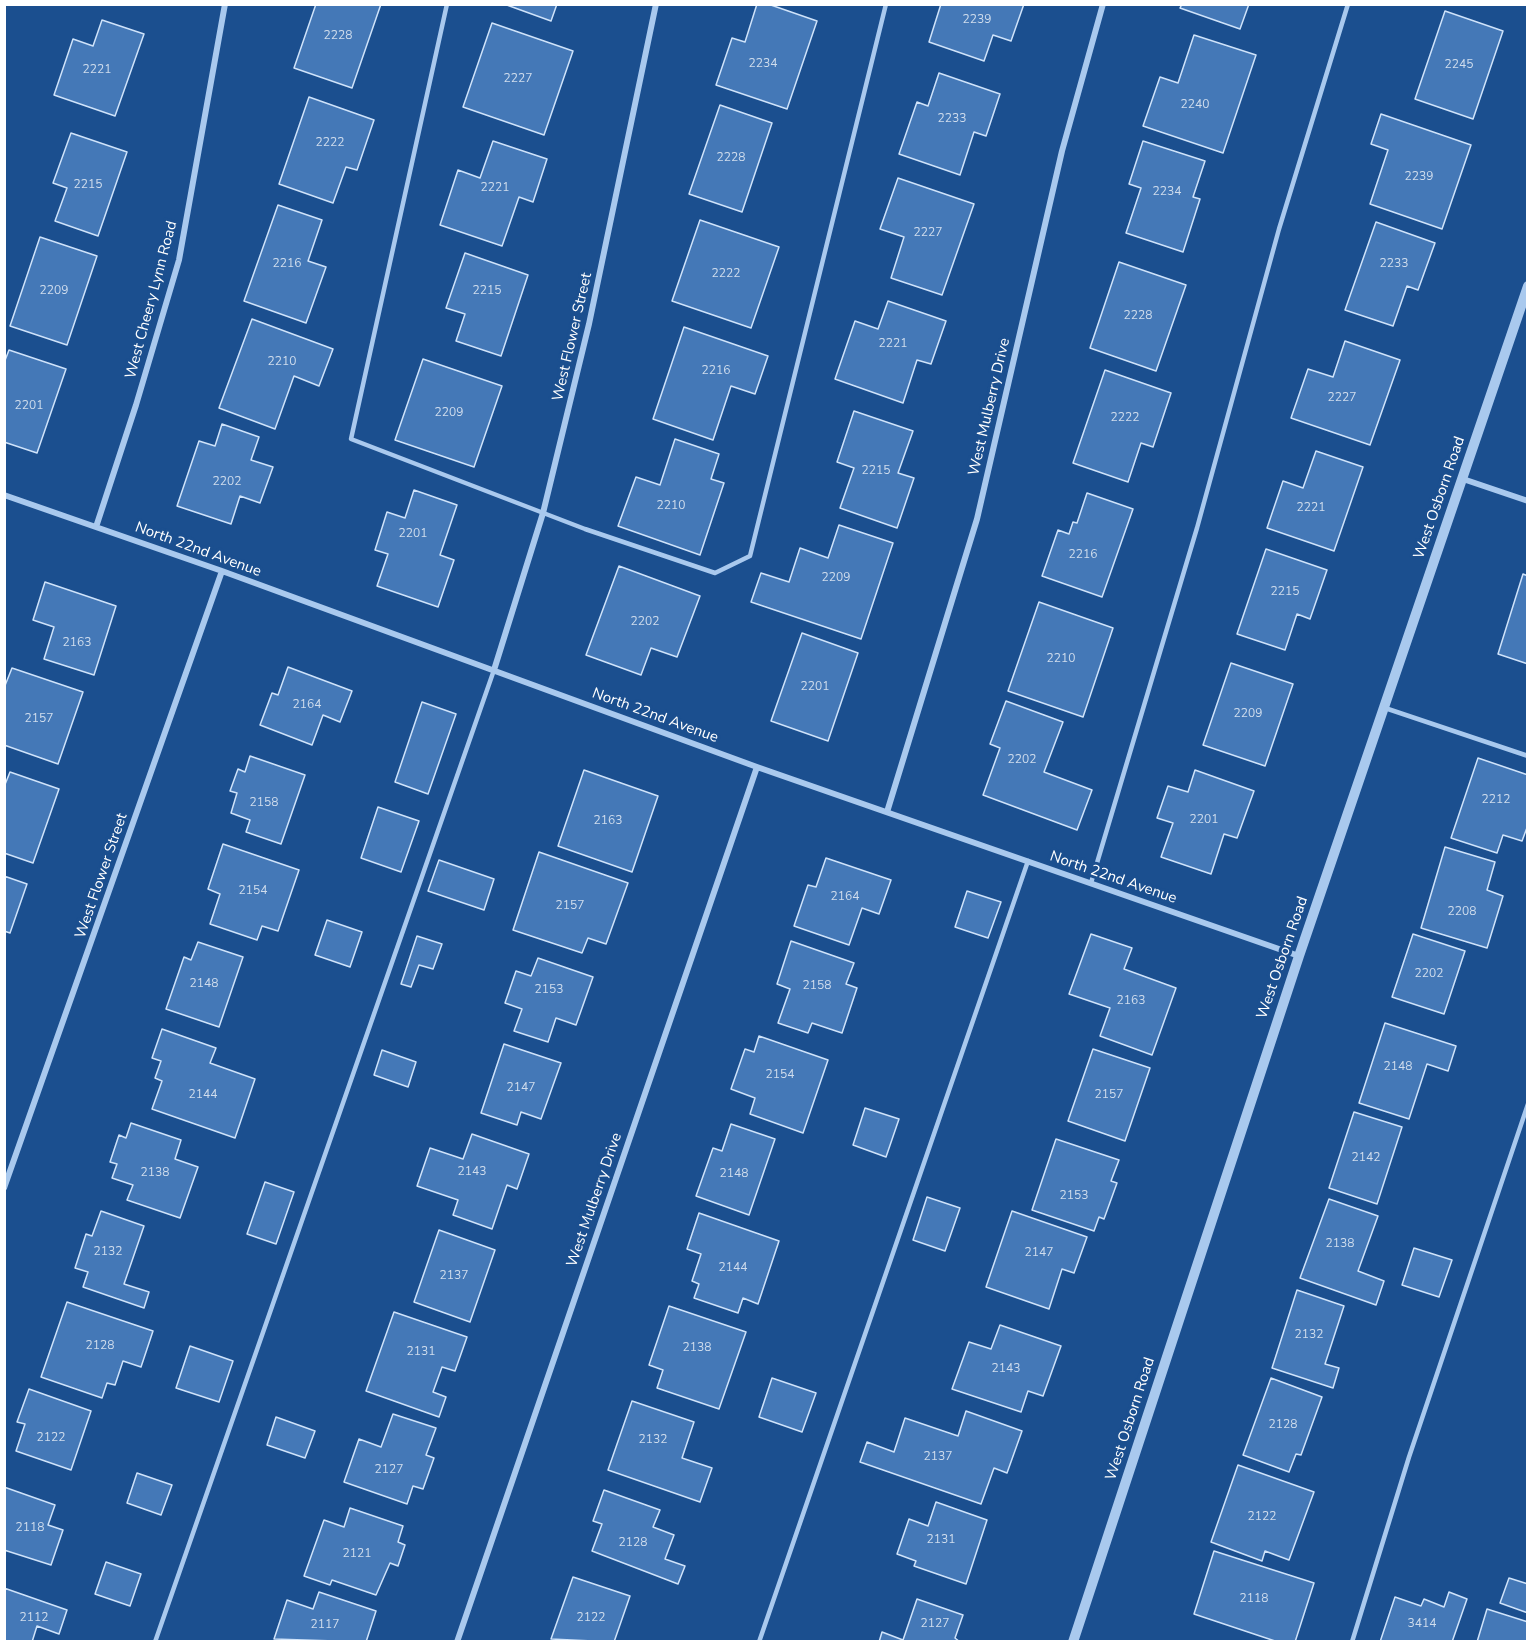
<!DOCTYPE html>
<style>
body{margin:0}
#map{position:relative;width:1532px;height:1646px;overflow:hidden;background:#1b4f8f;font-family:"Nunito Sans",sans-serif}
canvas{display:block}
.frame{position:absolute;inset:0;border:6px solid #fff;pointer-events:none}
</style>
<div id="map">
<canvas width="1532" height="1646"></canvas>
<div class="frame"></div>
</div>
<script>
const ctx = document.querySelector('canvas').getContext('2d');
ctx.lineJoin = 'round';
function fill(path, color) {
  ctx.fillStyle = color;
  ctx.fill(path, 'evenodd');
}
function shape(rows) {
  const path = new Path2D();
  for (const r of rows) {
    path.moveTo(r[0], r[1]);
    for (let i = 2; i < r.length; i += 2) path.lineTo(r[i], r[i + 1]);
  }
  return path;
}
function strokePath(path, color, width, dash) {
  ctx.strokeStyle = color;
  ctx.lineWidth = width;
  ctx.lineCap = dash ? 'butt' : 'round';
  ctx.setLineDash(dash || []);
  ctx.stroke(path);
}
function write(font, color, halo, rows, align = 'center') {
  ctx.font = font + ' "Nunito Sans",sans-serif';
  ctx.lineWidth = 6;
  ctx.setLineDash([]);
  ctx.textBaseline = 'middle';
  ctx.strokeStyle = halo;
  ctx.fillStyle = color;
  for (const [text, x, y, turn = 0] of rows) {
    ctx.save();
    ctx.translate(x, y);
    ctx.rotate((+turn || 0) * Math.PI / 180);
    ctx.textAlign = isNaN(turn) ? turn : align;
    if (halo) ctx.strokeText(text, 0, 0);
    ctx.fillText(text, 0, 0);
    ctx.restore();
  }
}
const building = shape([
 [316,4,381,4,352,88,294,68,316,4],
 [504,4,557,4,551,21,504,4],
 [757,4,768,4,817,21,787,109,716,85,732,38,745,42,757,4],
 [941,4,1024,4,1011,41,993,35,984,61,929,42,941,4],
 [1182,4,1249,4,1240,29,1180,8,1182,4],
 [1445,11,1503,31,1473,119,1415,99,1445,11],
 [102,20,144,34,115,116,54,95,73,39,93,46,102,20],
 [492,23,573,51,544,135,463,107,492,23],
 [1194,35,1256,55,1223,153,1143,126,1160,77,1178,83,1194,35],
 [939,73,1000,94,986,136,974,132,960,175,899,154,917,102,928,106,939,73],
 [309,97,374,120,357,170,346,167,333,203,279,184,309,97],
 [720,105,772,123,742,212,689,194,720,105],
 [1381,114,1471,145,1442,229,1370,204,1388,150,1371,144,1381,114],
 [71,133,127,152,98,236,55,221,67,188,53,183,71,133],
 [493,141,547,159,533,202,519,197,502,246,440,225,458,170,480,178,493,141],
 [1143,141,1205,161,1193,197,1200,199,1183,252,1126,233,1141,188,1129,184,1143,141],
 [898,178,974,204,942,295,891,278,904,237,880,229,898,178],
 [278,205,322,220,308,261,326,267,306,323,244,301,278,205],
 [700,220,779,247,751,328,672,301,700,220],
 [1376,222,1435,243,1418,290,1407,286,1393,326,1345,310,1376,222],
 [40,237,97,256,67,345,10,326,40,237],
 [465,253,528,275,501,356,456,341,465,314,446,308,465,253],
 [1119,262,1186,285,1156,371,1090,348,1119,262],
 [888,301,946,321,931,364,917,360,903,403,835,379,855,321,878,329,888,301],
 [252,319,333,349,319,386,294,376,275,429,219,408,252,319],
 [684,327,768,356,755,394,731,386,713,440,653,419,684,327],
 [1345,341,1400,360,1370,445,1291,418,1308,369,1333,377,1345,341],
 [9,350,66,369,37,453,4,442,4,363,9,350],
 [423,359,502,386,474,467,395,440,423,359],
 [1105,370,1171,393,1153,447,1141,443,1128,482,1073,463,1105,370],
 [854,411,913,431,898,473,914,478,897,528,840,508,854,468,837,462,854,411],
 [222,424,259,437,251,460,273,467,260,503,240,496,231,524,177,506,199,441,215,446,222,424],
 [675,439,719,454,711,479,724,483,700,555,618,526,636,477,660,485,675,439],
 [1316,451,1363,467,1334,551,1267,528,1283,481,1303,488,1316,451],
 [414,490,457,505,440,555,454,560,438,607,377,586,388,554,375,550,387,512,405,518,414,490],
 [1087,493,1133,509,1102,597,1042,576,1058,530,1069,534,1073,522,1077,523,1087,493],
 [839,525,893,543,861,639,751,602,761,573,789,582,800,548,828,558,839,525],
 [1266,549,1327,570,1310,619,1297,614,1285,650,1237,634,1266,549],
 [619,566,700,596,677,657,651,648,641,675,586,655,619,566],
 [1523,574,1528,576,1528,664,1498,654,1523,574],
 [45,582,116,606,94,675,44,659,54,627,33,620,45,582],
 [1039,602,1113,628,1083,717,1008,691,1039,602],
 [802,633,858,653,828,741,771,721,802,633],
 [1231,663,1293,684,1265,766,1203,745,1231,663],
 [288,667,352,691,340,722,323,715,312,745,260,725,272,693,278,695,288,667],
 [12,668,83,692,58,764,4,745,4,688,12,668],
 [1006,701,1063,722,1044,772,1092,790,1077,830,983,795,1000,748,990,744,1006,701],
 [422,702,456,714,428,794,395,782,422,702],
 [250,756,305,775,281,844,246,832,250,820,231,813,237,793,230,791,238,769,245,772,250,756],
 [1478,758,1528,775,1528,825,1522,841,1503,835,1497,853,1451,838,1478,758],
 [584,770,658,796,632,872,558,846,584,770],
 [1195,770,1254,791,1237,838,1224,834,1211,874,1161,857,1173,823,1157,818,1168,786,1188,792,1195,770],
 [10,772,59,789,33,863,4,853,4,787,10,772],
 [378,807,419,821,401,872,361,858,378,807],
 [223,844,299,870,278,931,262,926,257,940,210,924,220,894,208,889,223,844],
 [1445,847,1495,862,1487,890,1503,896,1487,948,1421,928,1445,847],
 [539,852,628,883,606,944,588,938,582,953,513,930,539,852],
 [826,858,891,880,879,914,862,908,849,945,794,926,808,885,816,887,826,858],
 [439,860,494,879,484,910,428,891,439,860],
 [4,876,27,884,10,933,4,931,4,876],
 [967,891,1001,902,988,938,955,927,967,891],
 [327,920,362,932,350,967,315,955,327,920],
 [1091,934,1132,948,1124,969,1176,988,1152,1055,1100,1036,1110,1008,1069,994,1091,934],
 [1413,934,1465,951,1444,1014,1392,997,1413,934],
 [417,936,442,944,433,969,419,965,411,987,401,984,417,936],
 [791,941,854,963,846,984,857,988,842,1033,812,1023,808,1033,778,1023,790,989,777,984,791,941],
 [198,942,243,957,219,1027,166,1009,184,957,191,960,198,942],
 [538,958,593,977,576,1025,556,1018,548,1042,514,1031,522,1009,505,1003,516,971,531,976,538,958],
 [1385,1023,1456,1046,1448,1071,1427,1064,1409,1119,1359,1103,1385,1023],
 [162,1029,216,1048,210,1063,255,1079,235,1138,152,1109,162,1081,155,1078,161,1061,152,1058,162,1029],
 [759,1036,828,1060,803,1133,750,1114,755,1098,731,1089,745,1049,754,1052,759,1036],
 [504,1044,561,1063,541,1119,521,1112,517,1125,481,1113,504,1044],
 [1093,1049,1150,1068,1125,1141,1068,1121,1093,1049],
 [382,1050,416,1062,408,1087,374,1075,382,1050],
 [865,1108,899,1119,886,1157,853,1145,865,1108],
 [1354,1112,1402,1127,1377,1204,1329,1188,1354,1112],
 [131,1123,181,1140,175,1159,198,1167,180,1218,127,1200,133,1185,112,1178,117,1164,110,1162,119,1135,126,1138,131,1123],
 [731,1124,775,1139,749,1215,696,1196,713,1148,722,1151,731,1124],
 [472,1134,529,1154,517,1189,507,1185,492,1229,453,1215,458,1200,417,1186,430,1148,463,1159,472,1134],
 [1056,1139,1119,1160,1111,1181,1117,1183,1104,1219,1099,1217,1094,1231,1032,1210,1056,1139],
 [265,1182,294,1192,276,1244,247,1234,265,1182],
 [927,1197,960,1208,945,1251,913,1240,927,1197],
 [1329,1199,1378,1216,1358,1271,1384,1281,1376,1305,1300,1278,1329,1199],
 [101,1211,144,1226,124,1284,149,1292,144,1308,83,1287,88,1272,75,1268,86,1234,92,1236,101,1211],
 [1012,1211,1087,1237,1074,1273,1062,1269,1049,1309,986,1287,1012,1211],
 [699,1213,779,1241,758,1304,743,1298,738,1313,694,1298,699,1284,692,1281,701,1254,687,1249,699,1213],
 [439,1230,495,1250,470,1322,414,1302,439,1230],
 [1414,1248,1452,1260,1439,1297,1402,1285,1414,1248],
 [1297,1290,1344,1306,1325,1364,1339,1368,1333,1388,1272,1368,1297,1290],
 [67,1302,153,1331,141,1367,123,1361,115,1385,107,1383,102,1398,41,1377,67,1302],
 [669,1306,746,1332,719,1409,657,1388,663,1370,649,1365,669,1306],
 [394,1312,467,1337,455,1371,442,1367,433,1392,446,1397,439,1417,366,1391,394,1312],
 [1000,1325,1061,1346,1043,1396,1028,1391,1021,1412,952,1389,969,1342,991,1349,1000,1325],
 [190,1346,233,1361,219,1402,176,1388,190,1346],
 [772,1378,816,1393,802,1432,759,1417,772,1378],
 [1271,1378,1322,1397,1301,1455,1296,1454,1289,1472,1243,1455,1271,1378],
 [29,1389,91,1411,71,1470,16,1451,25,1424,17,1422,29,1389],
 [632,1401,694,1422,682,1458,712,1468,700,1502,608,1470,632,1401],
 [966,1411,1022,1431,1007,1473,994,1468,981,1504,860,1462,867,1442,894,1452,905,1418,958,1436,966,1411],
 [393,1414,436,1428,426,1455,434,1458,423,1489,413,1486,407,1504,344,1482,359,1439,381,1447,393,1414],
 [276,1417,315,1431,305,1458,267,1445,276,1417],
 [1238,1465,1314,1492,1289,1560,1265,1551,1262,1561,1211,1542,1238,1465],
 [137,1473,172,1485,161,1515,127,1503,137,1473],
 [4,1487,55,1505,48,1525,63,1530,51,1565,4,1550,4,1487],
 [604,1490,660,1510,653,1527,674,1535,665,1559,685,1566,678,1584,592,1551,602,1524,593,1521,604,1490],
 [936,1502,987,1520,966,1584,914,1566,916,1561,897,1554,909,1519,928,1526,936,1502],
 [350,1508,403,1526,398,1542,405,1545,398,1566,390,1563,376,1595,332,1580,330,1585,304,1576,324,1520,344,1527,350,1508],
 [1214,1551,1314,1583,1295,1642,1278,1642,1194,1614,1214,1551],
 [106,1562,141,1574,130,1606,95,1594,106,1562],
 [573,1577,630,1596,614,1642,551,1639,573,1577],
 [1509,1578,1528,1584,1528,1613,1500,1603,1509,1578],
 [4,1588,67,1610,59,1634,37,1626,32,1642,4,1642,4,1588],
 [319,1592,376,1611,366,1642,274,1639,287,1600,313,1609,319,1592],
 [1449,1592,1467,1599,1452,1642,1380,1642,1395,1597,1421,1606,1424,1599,1444,1607,1449,1592],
 [917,1599,963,1615,955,1638,960,1642,879,1642,882,1632,903,1640,917,1599],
 [1487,1609,1528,1622,1528,1642,1477,1642,1487,1609]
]);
const service = shape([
 [447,4,351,439,585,529,715,573,750,556,886,4],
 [1385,708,1528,756],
 [1091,883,1197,528,1279,229,1348,4],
 [155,1642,494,670],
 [759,1642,1028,861],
 [1352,1642,1409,1457,1528,1104]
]);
const minor = shape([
 [1463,479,1528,501],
 [4,495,222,571,757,767,1299,956],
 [96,527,136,405,179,260,225,4],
 [494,670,543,513,589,324,656,4],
 [887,812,977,519,1062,151,1103,4],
 [4,1188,222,571],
 [457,1642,757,767]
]);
const tertiary = shape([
 [1073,1642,1299,956,1528,286]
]);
const numberNames = [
 ["2239",977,20],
 ["2228",338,36],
 ["2234",763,64],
 ["2245",1459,65],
 ["2221",97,70],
 ["2227",518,79],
 ["2240",1195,105],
 ["2233",952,119],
 ["2222",330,143],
 ["2228",731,158],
 ["2239",1419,177],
 ["2215",88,185],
 ["2221",495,188],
 ["2234",1167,192],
 ["2227",928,233],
 ["2216",287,264],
 ["2233",1394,264],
 ["2222",726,274],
 ["2209",54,291],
 ["2215",487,291],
 ["2228",1138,316],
 ["2221",893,344],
 ["2210",282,362],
 ["2216",716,371],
 ["2227",1342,398],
 ["2201",29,406],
 ["2209",449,413],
 ["2222",1125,418],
 ["2215",876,471],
 ["2202",227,482],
 ["2210",671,506],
 ["2221",1311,508],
 ["2201",413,534],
 ["2216",1083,555],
 ["2209",836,578],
 ["2215",1285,592],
 ["2202",645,622],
 ["2163",77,643],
 ["2210",1061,659],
 ["2201",815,687],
 ["2164",307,705],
 ["2209",1248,714],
 ["2157",39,719],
 ["2202",1022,760],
 ["2212",1496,800],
 ["2158",264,803],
 ["2201",1204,820],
 ["2163",608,821],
 ["2154",253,891],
 ["2164",845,897],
 ["2157",570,906],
 ["2208",1462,912],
 ["2202",1429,974],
 ["2148",204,984],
 ["2158",817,986],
 ["2153",549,990],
 ["2163",1131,1001],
 ["2148",1398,1067],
 ["2154",780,1075],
 ["2147",521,1088],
 ["2144",203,1095],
 ["2157",1109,1095],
 ["2142",1366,1158],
 ["2143",472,1172],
 ["2138",155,1173],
 ["2148",734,1174],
 ["2153",1074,1196],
 ["2138",1340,1244],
 ["2132",108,1252],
 ["2147",1039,1253],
 ["2144",733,1268],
 ["2137",454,1276],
 ["2132",1309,1335],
 ["2128",100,1346],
 ["2138",697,1348],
 ["2131",421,1352],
 ["2143",1006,1369],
 ["2128",1283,1425],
 ["2122",51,1438],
 ["2132",653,1440],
 ["2137",938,1457],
 ["2127",389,1470],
 ["2122",1262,1517],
 ["2118",30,1528],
 ["2131",941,1540],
 ["2128",633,1543],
 ["2121",357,1554],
 ["2118",1254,1599],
 ["2112",34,1618],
 ["2122",591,1618],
 ["2127",935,1624],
 ["3414",1422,1624],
 ["2117",325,1625]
];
const streetNames = [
 ["West Cheery Lynn Road",152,300,-75],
 ["West Flower Street",573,337,-77],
 ["West Mulberry Drive",990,407,-77],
 ["West Osborn Road",1440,498,-71],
 ["North 22nd Avenue",198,550,20],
 ["North 22nd Avenue",655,716,20],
 ["West Flower Street",102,876,-71],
 ["North 22nd Avenue",1113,878,19],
 ["West Osborn Road",1283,958,-71],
 ["West Mulberry Drive",595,1200,-71],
 ["West Osborn Road",1131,1419,-72]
];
fill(building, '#4478b7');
strokePath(building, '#cfe3fa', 1.5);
strokePath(service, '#a9c9ee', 4.5);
strokePath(minor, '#a9c9ee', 6);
strokePath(tertiary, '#a9c9ee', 10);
write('12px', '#d0dded', null, numberNames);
write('15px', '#fff', '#1b4f8f', streetNames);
</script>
